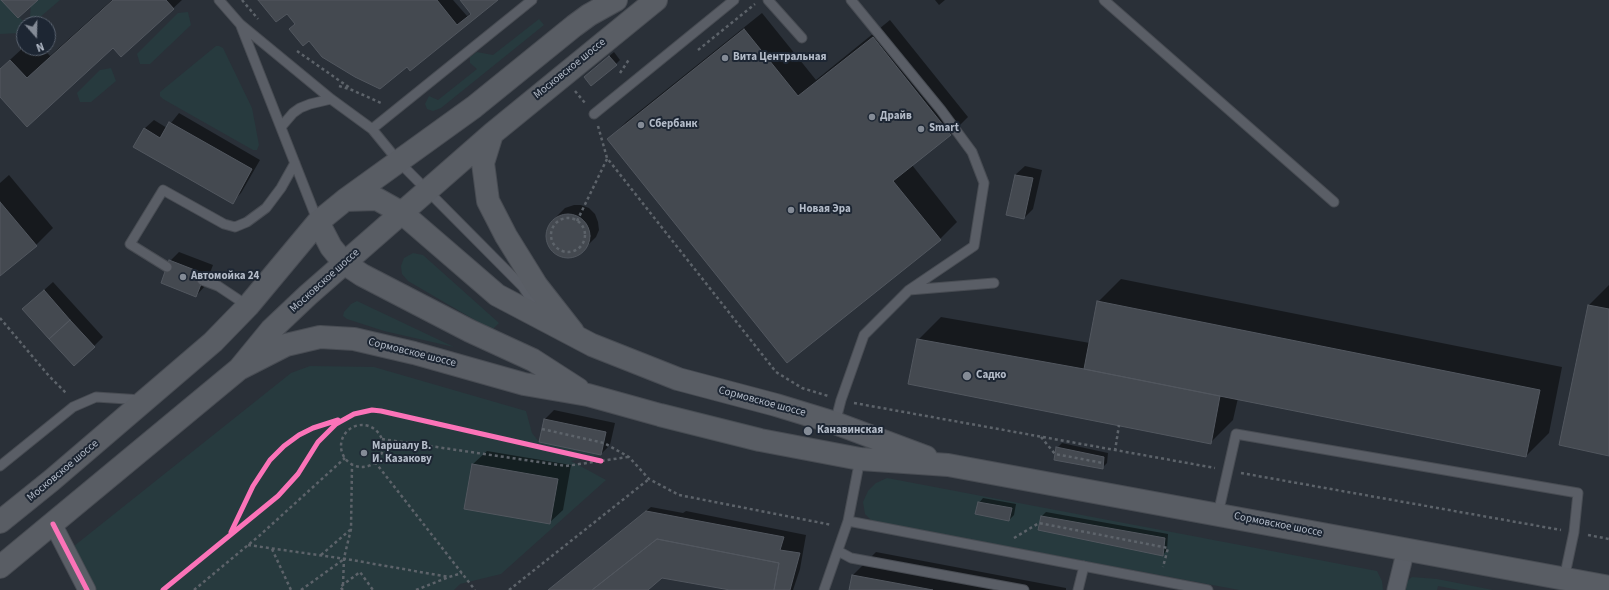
<!DOCTYPE html>
<meta charset="utf-8">
<style>
body{margin:0}
#map{position:relative;width:1609px;height:590px;overflow:hidden;background:#2a3038;font-family:"Source Sans 3",sans-serif}
canvas{display:block}
.north{position:absolute;left:16px;top:16px;width:40px;height:40px;box-sizing:border-box;background:#1d2633;border:1px solid #59626f;border-radius:50%;rotate:160deg;font-size:11px;font-weight:700;line-height:16px;text-align:center;color:#b4bcc9}
.north::after{content:'';display:block;margin:auto;width:14px;height:18px;background:#848b96;clip-path:polygon(50% 0,100% 100%,50% 72%,0 100%)}
</style>
<div id="map">
<canvas width="1609" height="590"></canvas>
<div class="north">N</div>
</div>
<script>
const ctx = document.querySelector('canvas').getContext('2d');
ctx.lineJoin = 'round';
function fill(path, color) {
  ctx.fillStyle = color;
  ctx.fill(path, 'evenodd');
}
function shape(rows) {
  const path = new Path2D();
  for (const r of rows) {
    if (r.length === 3) {
      path.moveTo(r[0] + r[2], r[1]);
      path.arc(r[0], r[1], r[2], 0, 2 * Math.PI);
      continue;
    }
    path.moveTo(r[0], r[1]);
    for (let i = 2; i < r.length; i += 2) path.lineTo(r[i], r[i + 1]);
  }
  return path;
}
function strokePath(path, color, width, dash) {
  ctx.strokeStyle = color;
  ctx.lineWidth = width;
  ctx.lineCap = dash ? 'butt' : 'round';
  ctx.setLineDash(dash || []);
  ctx.stroke(path);
}
function write(font, color, halo, rows, align = 'center') {
  ctx.font = font + ' "Source Sans 3",sans-serif';
  ctx.lineWidth = 4;
  ctx.setLineDash([]);
  ctx.textBaseline = 'middle';
  ctx.strokeStyle = halo;
  ctx.fillStyle = color;
  for (const [text, x, y, turn = 0] of rows) {
    ctx.save();
    ctx.translate(x, y);
    ctx.rotate((+turn || 0) * Math.PI / 180);
    ctx.textAlign = isNaN(turn) ? turn : align;
    if (halo) ctx.strokeText(text, 0, 0);
    ctx.fillText(text, 0, 0);
    ctx.restore();
  }
}
const green = shape([
 [0,0,13,0,14,12,24,22,20,33,0,34],
 [35,0,60,0,39,18,30,17,31,4],
 [188,12,191,25,150,64,140,64,137,54,178,13],
 [539,19,544,25,441,108,433,111,427,109,425,104,429,96,438,100,477,69,470,63,470,57,477,52,493,55],
 [216,46,219,46,223,48,252,108,259,145,257,150,253,150,163,99,160,96,160,92],
 [111,68,116,81,91,102,80,102,77,93,100,70],
 [413,253,423,255,499,323,492,330,408,281,402,274,401,266,404,258],
 [357,301,454,347,384,331,347,319,343,316,344,312,351,304],
 [310,366,374,367,526,411,532,433,539,442,601,455,571,461,606,480,501,574,460,584,454,590,96,590,74,546,291,373],
 [887,478,1377,571,1382,581,1383,590,1239,590,872,521,865,514,863,502,868,491,876,483],
 [1412,577,1437,579,1493,590,1459,590,1438,586,1437,590,1404,590,1406,582]
]);
const shadow = shape([
 [112,0,182,0,122,56,113,47,0,96,0,69,24,47,24,48,43,48,50,56],
 [259,0,453,0,467,16,471,13,461,0,496,0,407,66,309,39,290,29,296,23,287,12],
 [935,0,945,0,939,5],
 [762,13,816,80,890,20,968,117,951,134,912,165,957,222,940,239,609,139,626,122],
 [614,52,620,60,616,64,589,73],
 [179,113,260,160,241,193,232,202,144,129,154,120,167,128],
 [1025,166,1042,170,1033,209,1024,218,1007,214,1015,175],
 [9,175,53,228,36,245,0,275,0,183],
 [574,205,581,205,589,208,595,214,598,222,599,230,596,237,580,253,574,256,564,257,557,254,550,248,547,240,547,232,549,225,555,218,565,208],
 [179,252,213,265,205,286,196,296,170,261],
 [1121,279,1562,367,1549,433,1526,456,1238,398,1233,420,1210,443,918,340,941,317,1090,343,1098,302],
 [53,282,103,337,94,346,33,300],
 [1609,285,1609,455,1589,305],
 [554,410,615,423,610,445,601,454,540,441,545,419],
 [1062,443,1108,453,1107,463,1102,468,1057,448],
 [487,451,571,465,563,510,549,523,465,508,473,464],
 [983,498,1016,504,1014,515,1009,520,979,503],
 [651,507,683,513,686,511,806,535,800,569,793,590,736,590,662,577,646,590,549,590],
 [1046,512,1168,534,1167,550,1163,555,1042,516],
 [876,552,1066,588,1066,590,850,590,853,575]
]);
const building = shape([
 [1,0,38,0,18,18,1,0],
 [113,0,166,0,174,9,121,57,113,48,27,127,0,97,0,69,10,60,27,78,113,0],
 [258,0,437,0,457,25,471,14,460,0,498,0,410,71,407,67,380,89,355,77,322,57,309,41,303,46,289,29,295,24,287,14,276,22,258,0],
 [744,29,798,96,873,37,951,135,893,181,941,240,787,363,607,139,744,29],
 [609,56,617,65,591,86,584,77,609,56],
 [169,122,252,169,233,204,133,147,144,128,160,138,169,122],
 [1015,175,1033,178,1024,219,1006,215,1015,175],
 [0,202,37,246,0,276,0,202],
 [568,236,22],
 [169,260,205,274,196,297,161,283,169,260],
 [44,290,70,320,49,339,22,309,44,290],
 [1097,301,1540,390,1526,457,1084,369,1097,301],
 [1588,305,1609,309,1609,456,1559,445,1588,305],
 [70,320,95,347,74,366,49,339,70,320],
 [917,339,1084,369,1220,396,1211,444,908,384,917,339],
 [544,419,606,432,601,455,539,442,544,419],
 [1056,447,1104,457,1103,469,1054,460,1056,447],
 [472,464,558,479,550,524,464,509,472,464],
 [978,502,1012,508,1009,521,975,514,978,502],
 [646,511,784,537,780,550,800,553,790,590,774,590,779,563,657,539,592,590,548,590,646,511],
 [1041,516,1165,538,1163,556,1038,530,1041,516],
 [657,539,779,563,774,590,730,590,662,578,648,590,592,590,657,539],
 [852,575,933,590,849,590,852,575]
]);
const path = shape([
 [242,0,258,19],
 [698,50,755,4],
 [297,51,350,88],
 [620,73,630,58],
 [339,86,352,90,381,103],
 [575,91,585,103],
 [598,126,607,158,776,372,802,388,828,396],
 [568,235,17],
 [577,221,607,159],
 [0,318,49,376,67,394],
 [854,403,1215,468],
 [362,446,21],
 [542,429,604,443,629,457,649,479,679,495,832,525],
 [1041,437,1055,454,1103,463],
 [382,439,566,466,628,457],
 [1115,451,1119,425],
 [375,462,475,590],
 [1241,473,1561,530],
 [1588,535,1609,539],
 [1014,538,1039,523,1168,548,1163,567],
 [248,545,346,559,449,577,462,573],
 [272,549,291,590],
 [321,555,350,530],
 [343,585,344,558,351,529,352,465],
 [194,590,259,536,345,458],
 [301,590,344,559],
 [343,590,340,587,360,572,373,590],
 [416,590,449,577],
 [509,590,649,479]
]);
const service = shape([
 [219,0,240,24,331,99,372,129,399,162,523,287,539,312],
 [768,0,802,38],
 [851,0,941,110,972,152,984,183,974,246,909,290],
 [1104,0,1334,202],
 [241,26,318,222],
 [594,114,734,0],
 [281,127,293,113,300,108,310,104,331,99],
 [372,129,532,0],
 [167,267,130,244,163,190,224,224,235,227,247,222,266,208,281,188,295,163],
 [202,280,218,286,248,306],
 [835,423,841,400,864,335,909,290,994,283],
 [0,466,73,407,96,397,142,400],
 [1218,514,1236,434,1578,493,1574,532,1564,579],
 [848,521,1208,590],
 [838,551,851,558,1024,590],
 [824,590,848,521,860,459],
 [1078,590,1084,566]
]);
const minor = shape([
 [53,524,87,590],
 [1396,590,1406,549]
]);
const secondary = shape([
 [492,134,483,163,488,201,506,236,537,286,573,332],
 [345,200,377,199,402,213,497,295,592,345,678,379,776,405,835,423,926,457],
 [318,222,331,247,344,263,362,275,470,331,533,360,578,389],
 [239,369,286,345,320,337,354,339,414,353,524,384,588,395,660,415,760,440,860,459,948,465,1609,587],
 [0,522,52,480,213,342,248,306,318,222,345,200,474,107,574,26,589,15,616,0],
 [0,567,239,369,271,330,308,295,493,133,656,0]
]);
const cycleway = shape([
 [53,524,87,590],
 [231,532,253,486,270,460,284,446,299,435,313,428,338,420],
 [163,590,278,496,298,474,318,442,336,424,354,414,372,410,381,411,601,461]
]);
const markers = [
 [725,58,4,"#848b96"],
 [872,117,4,"#848b96"],
 [641,125,4,"#848b96"],
 [921,129,4,"#848b96"],
 [791,210,4,"#848b96"],
 [183,277,4,"#848b96"],
 [967,376,5,"#848b96"],
 [808,431,5,"#848b96"],
 [364,453,4,"#848b96"]
];
const poiNames = [
 ["Вита Центральная",733,58],
 ["Драйв",880,117],
 ["Сбербанк",649,125],
 ["Smart",929,129],
 ["Новая Эра",799,210],
 ["Автомойка 24",191,277],
 ["Садко",976,376],
 ["Канавинская",817,431],
 ["Маршалу В.",372,447],
 ["И. Казакову",372,460]
];
const streetNames = [
 ["Московское шоссе",570,69,-39],
 ["Московское шоссе",325,281,-42],
 ["Сормовское шоссе",412,353,14],
 ["Сормовское шоссе",762,402,15],
 ["Московское шоссе",63,471,-40],
 ["Сормовское шоссе",1278,525,11]
];
fill(green, '#273a3e');
fill(shadow, '#0007');
fill(building, '#444950');
strokePath(building, '#52575f', 1);
strokePath(service, '#484c53', 11);
strokePath(minor, '#484c53', 19);
strokePath(secondary, '#484c53', 24);
strokePath(path, '#5d636a', 2.5, [3, 3]);
strokePath(service, '#5a5e66', 9);
strokePath(minor, '#5a5e66', 17);
strokePath(secondary, '#595d64', 22);
strokePath(cycleway, '#fb73b8', 5);
for (const [x, y, r, color] of markers) {
  const dot = new Path2D();
  dot.arc(x, y, r, 0, 2 * Math.PI);
  ctx.fillStyle = color;
  ctx.fill(dot);
  strokePath(dot, '#1d2633', 1.5);
}
write('bold 11px', '#b4bcc9', '#1d2633', poiNames, 'left');
write('11px', '#b4bcc9', '#1d2633', streetNames);
</script>
